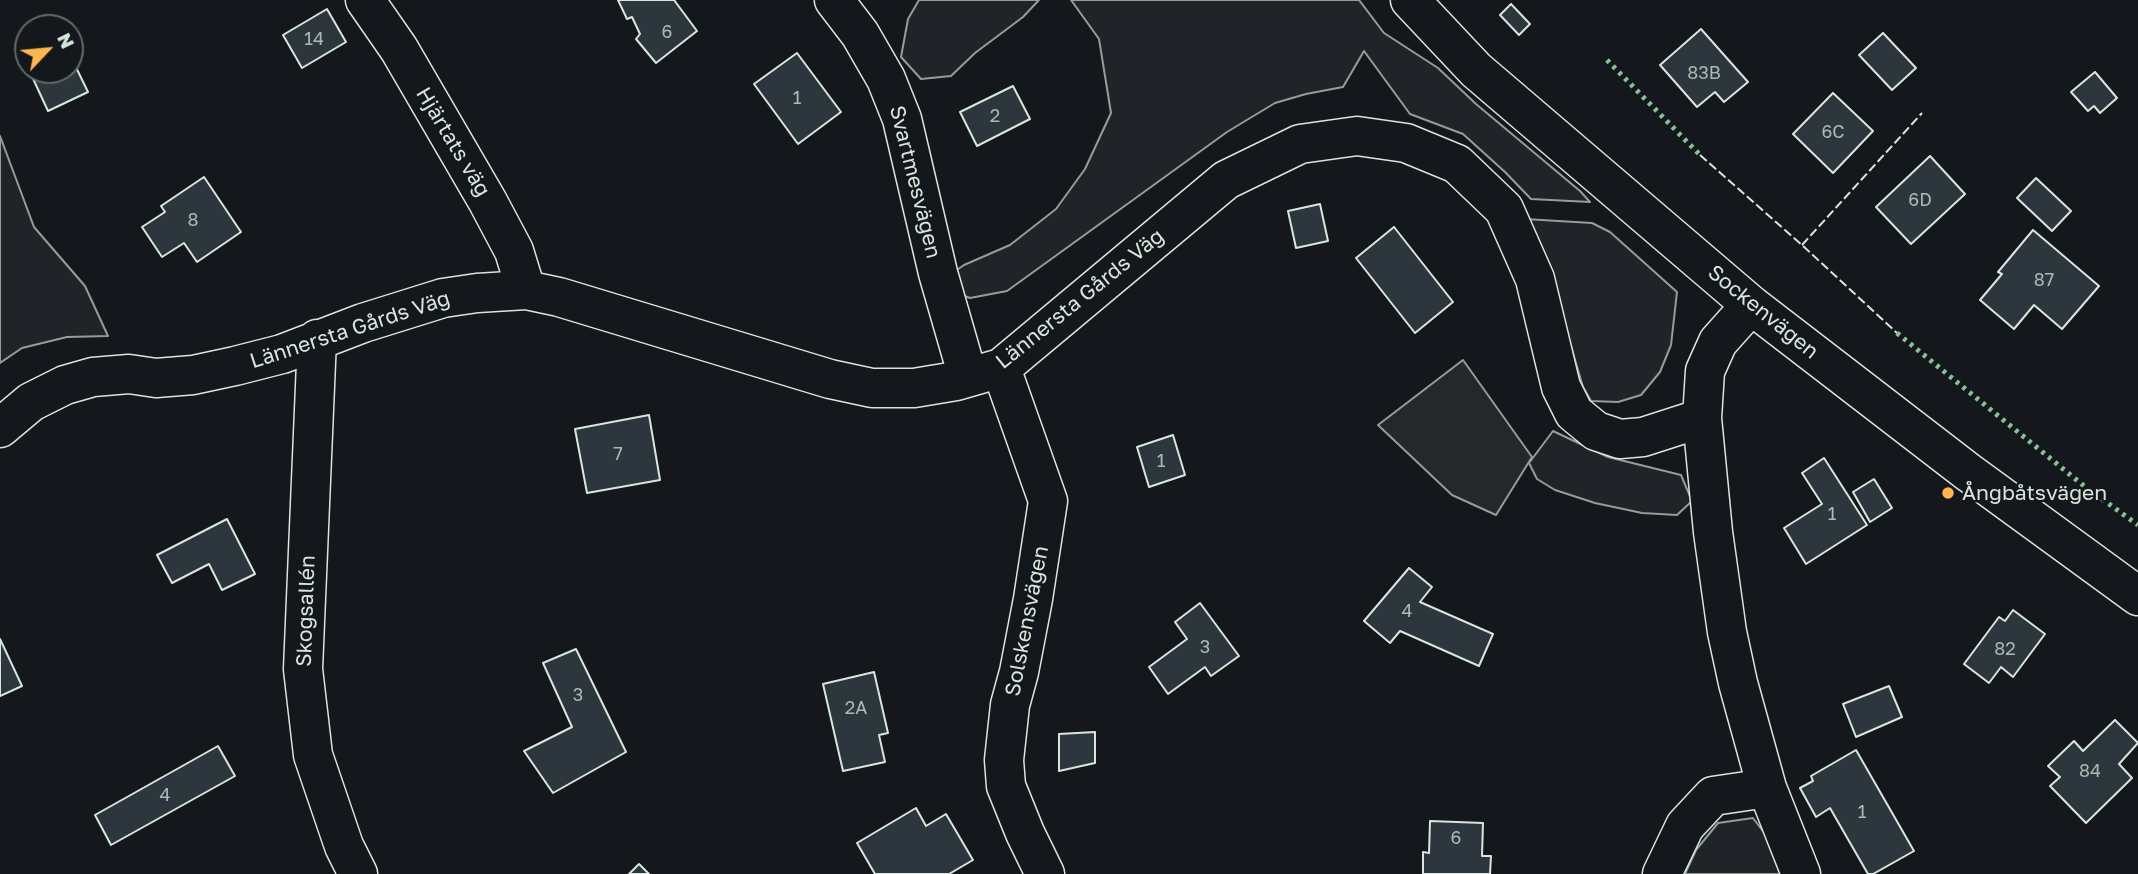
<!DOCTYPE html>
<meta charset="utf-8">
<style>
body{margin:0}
#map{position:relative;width:2138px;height:874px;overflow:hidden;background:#14181c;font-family:"Golos Text",sans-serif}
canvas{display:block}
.north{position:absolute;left:14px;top:14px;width:70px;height:70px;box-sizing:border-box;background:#14181c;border:2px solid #626a69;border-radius:50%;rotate:64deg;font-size:19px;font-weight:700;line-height:28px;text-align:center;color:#d8e6dc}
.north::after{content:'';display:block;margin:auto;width:24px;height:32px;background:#ffb74d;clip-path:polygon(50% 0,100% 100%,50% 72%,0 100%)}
</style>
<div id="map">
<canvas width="2138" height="874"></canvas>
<div class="north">N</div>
</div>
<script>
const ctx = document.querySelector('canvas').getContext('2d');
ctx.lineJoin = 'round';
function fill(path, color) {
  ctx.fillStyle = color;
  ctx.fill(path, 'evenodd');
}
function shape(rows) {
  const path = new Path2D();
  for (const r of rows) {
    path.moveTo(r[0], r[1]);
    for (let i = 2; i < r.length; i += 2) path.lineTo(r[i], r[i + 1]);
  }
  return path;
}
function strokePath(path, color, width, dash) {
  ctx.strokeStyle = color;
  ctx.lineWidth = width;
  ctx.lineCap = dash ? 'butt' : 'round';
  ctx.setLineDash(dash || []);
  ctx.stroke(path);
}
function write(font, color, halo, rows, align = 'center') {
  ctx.font = font + ' "Golos Text",sans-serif';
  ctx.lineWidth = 5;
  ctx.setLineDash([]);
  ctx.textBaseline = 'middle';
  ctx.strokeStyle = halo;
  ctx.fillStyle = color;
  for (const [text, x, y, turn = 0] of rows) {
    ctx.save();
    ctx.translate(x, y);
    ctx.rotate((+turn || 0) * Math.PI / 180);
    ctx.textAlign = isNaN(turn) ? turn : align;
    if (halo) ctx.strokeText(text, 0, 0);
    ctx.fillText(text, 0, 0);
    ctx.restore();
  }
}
const green = shape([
 [919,0,1039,0,1023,17,975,53,951,76,921,79,901,57,908,19,919,0],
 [1071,0,1359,0,1384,33,1438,68,1476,104,1580,191,1590,202,1531,199,1505,172,1463,134,1410,114,1364,51,1343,87,1306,94,1275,103,1227,132,1007,291,970,298,954,292,954,272,964,265,1010,245,1056,209,1085,169,1111,113,1099,39,1071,0],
 [0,136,34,227,85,286,108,336,67,337,22,348,0,363,0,136],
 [1525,219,1592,223,1610,232,1677,292,1671,345,1660,372,1641,395,1618,402,1591,401,1583,387,1555,292,1525,219],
 [1553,431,1608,457,1681,475,1692,501,1677,515,1642,513,1595,503,1555,490,1537,479,1529,463,1553,431],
 [1753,818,1779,852,1786,874,1685,874,1696,850,1718,823,1753,818]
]);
const parking = shape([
 [1463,360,1532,457,1496,515,1452,495,1378,425,1463,360]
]);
const building = shape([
 [618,0,674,0,697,31,656,63,636,39,640,34,632,17,627,19,618,0],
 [1511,4,1530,24,1519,35,1500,15,1511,4],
 [327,9,346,42,302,68,283,35,327,9],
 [1701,29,1748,82,1724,102,1715,92,1697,107,1660,65,1701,29],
 [1883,33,1916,68,1892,90,1859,55,1883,33],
 [797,53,841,112,798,144,754,84,797,53],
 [70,55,88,92,48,111,29,70,70,70,70,55],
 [2095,72,2117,98,2100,113,2094,106,2088,111,2071,92,2095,72],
 [1013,86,1030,119,977,146,960,112,1013,86],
 [1833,93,1873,131,1833,173,1793,134,1833,93],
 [1930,156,1965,194,1911,244,1876,207,1930,156],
 [204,177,241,232,197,262,184,243,162,257,142,227,165,212,161,206,204,177],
 [2036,178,2071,211,2052,231,2017,198,2036,178],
 [1320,204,1328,241,1296,248,1288,211,1320,204],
 [1394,227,1453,302,1415,333,1356,258,1394,227],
 [2033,230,2099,286,2062,329,2034,305,2014,329,1980,300,2002,274,1998,272,2033,230],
 [649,415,660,480,587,493,575,429,649,415],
 [1173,435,1185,475,1149,487,1137,447,1173,435],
 [1824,458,1867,525,1806,564,1784,528,1822,504,1802,473,1824,458],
 [1874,479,1892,508,1870,522,1853,492,1874,479],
 [227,519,255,574,222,590,209,564,172,583,157,555,227,519],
 [1409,568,1432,587,1420,602,1493,634,1479,666,1400,631,1390,643,1364,621,1409,568],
 [1200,603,1239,656,1211,676,1205,667,1168,694,1149,667,1187,639,1175,622,1200,603],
 [2013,610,2045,634,2013,677,2001,667,1989,683,1964,664,1999,617,2005,621,2013,610],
 [0,639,22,686,0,696,0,639],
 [576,649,626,752,553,793,524,751,572,727,543,663,576,649],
 [874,672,888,733,879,735,885,762,843,771,823,684,874,672],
 [1889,686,1902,717,1856,737,1843,704,1889,686],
 [2115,720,2138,743,2119,764,2132,778,2086,823,2050,786,2060,777,2048,766,2074,741,2083,751,2115,720],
 [1095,732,1095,763,1059,771,1059,734,1095,732],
 [218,746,235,776,111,845,95,815,218,746],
 [1856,750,1914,851,1873,874,1868,874,1830,808,1816,817,1800,788,1813,781,1811,776,1856,750],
 [916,808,926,826,946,814,973,860,949,874,875,874,857,843,916,808],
 [1430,821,1483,823,1482,856,1491,856,1490,874,1423,874,1423,852,1429,853,1430,821],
 [639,864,649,874,629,874,639,864]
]);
const minor = shape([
 [365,0,399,49,488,202,514,251,526,290],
 [834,0,860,34,886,79,902,119,938,273,968,377],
 [1410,0,1476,70,1751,305,1968,472,2138,596],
 [1751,305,1718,342,1705,371,1702,418,1713,532,1727,632,1738,683,1767,788,1801,874],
 [317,339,303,669,313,755,344,846,358,874],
 [1001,368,1048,501,1033,599,1019,672,1010,705,1004,760,1006,786,1025,833,1045,874],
 [0,428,31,402,65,385,93,377,129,374,156,378,193,375,235,366,282,354,363,323,443,298,477,293,526,290,559,297,830,379,872,388,914,388,956,381,1001,368,1226,180,1300,144,1357,136,1406,143,1457,164,1504,209,1535,279,1561,387,1574,413,1596,431,1620,439,1643,437,1702,418],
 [1662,874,1685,826,1713,796,1767,788]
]);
const hedge = shape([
 [1607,60,1700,155],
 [1897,333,2084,486,2138,525]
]);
const fence = shape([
 [1700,155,1802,245,1897,333],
 [1802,245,1922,113]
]);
const markers = [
 [1948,493,7,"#ffb74d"]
];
const numberNames = [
 ["6",667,32],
 ["14",314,39],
 ["83B",1704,73],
 ["1",797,98],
 ["2",995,116],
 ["6C",1833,132],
 ["6D",1920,200],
 ["8",193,220],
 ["87",2044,280],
 ["7",618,454],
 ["1",1161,461],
 ["1",1832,514],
 ["4",1407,611],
 ["3",1205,647],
 ["82",2005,649],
 ["3",578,695],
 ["2A",856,708],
 ["84",2090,771],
 ["4",165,795],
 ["1",1862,812],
 ["6",1456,838]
];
const streetNames = [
 ["Hjärtats väg",453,142,59],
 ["Svartmesvägen",915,182,76],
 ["Lännersta Gårds Väg",1080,299,-39],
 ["Sockenvägen",1763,312,39],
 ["Lännersta Gårds Väg",350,330,-18],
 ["Skogsallén",306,611,-88],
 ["Solskensvägen",1027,621,-79]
];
const poiNames = [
 ["Ångbåtsvägen",1962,493]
];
fill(green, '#202428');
strokePath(green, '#939e99', 2);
fill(parking, '#24282b');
strokePath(parking, '#939e99', 2);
fill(building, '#2c363c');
strokePath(building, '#d8e6dc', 2);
strokePath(minor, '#d8e6dc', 41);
strokePath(minor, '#14181c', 38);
strokePath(hedge, '#8ac095', 5, [3.5, 5]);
strokePath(fence, '#d8e6dc', 2, [9, 3.5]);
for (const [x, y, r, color] of markers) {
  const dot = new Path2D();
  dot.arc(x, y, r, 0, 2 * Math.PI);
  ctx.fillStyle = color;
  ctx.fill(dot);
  strokePath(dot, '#14181c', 2.5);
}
write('18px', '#adbab4', null, numberNames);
write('21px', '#d8e6dc', '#14181c', streetNames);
write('21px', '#d8e6dc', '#14181c', poiNames, 'left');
</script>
